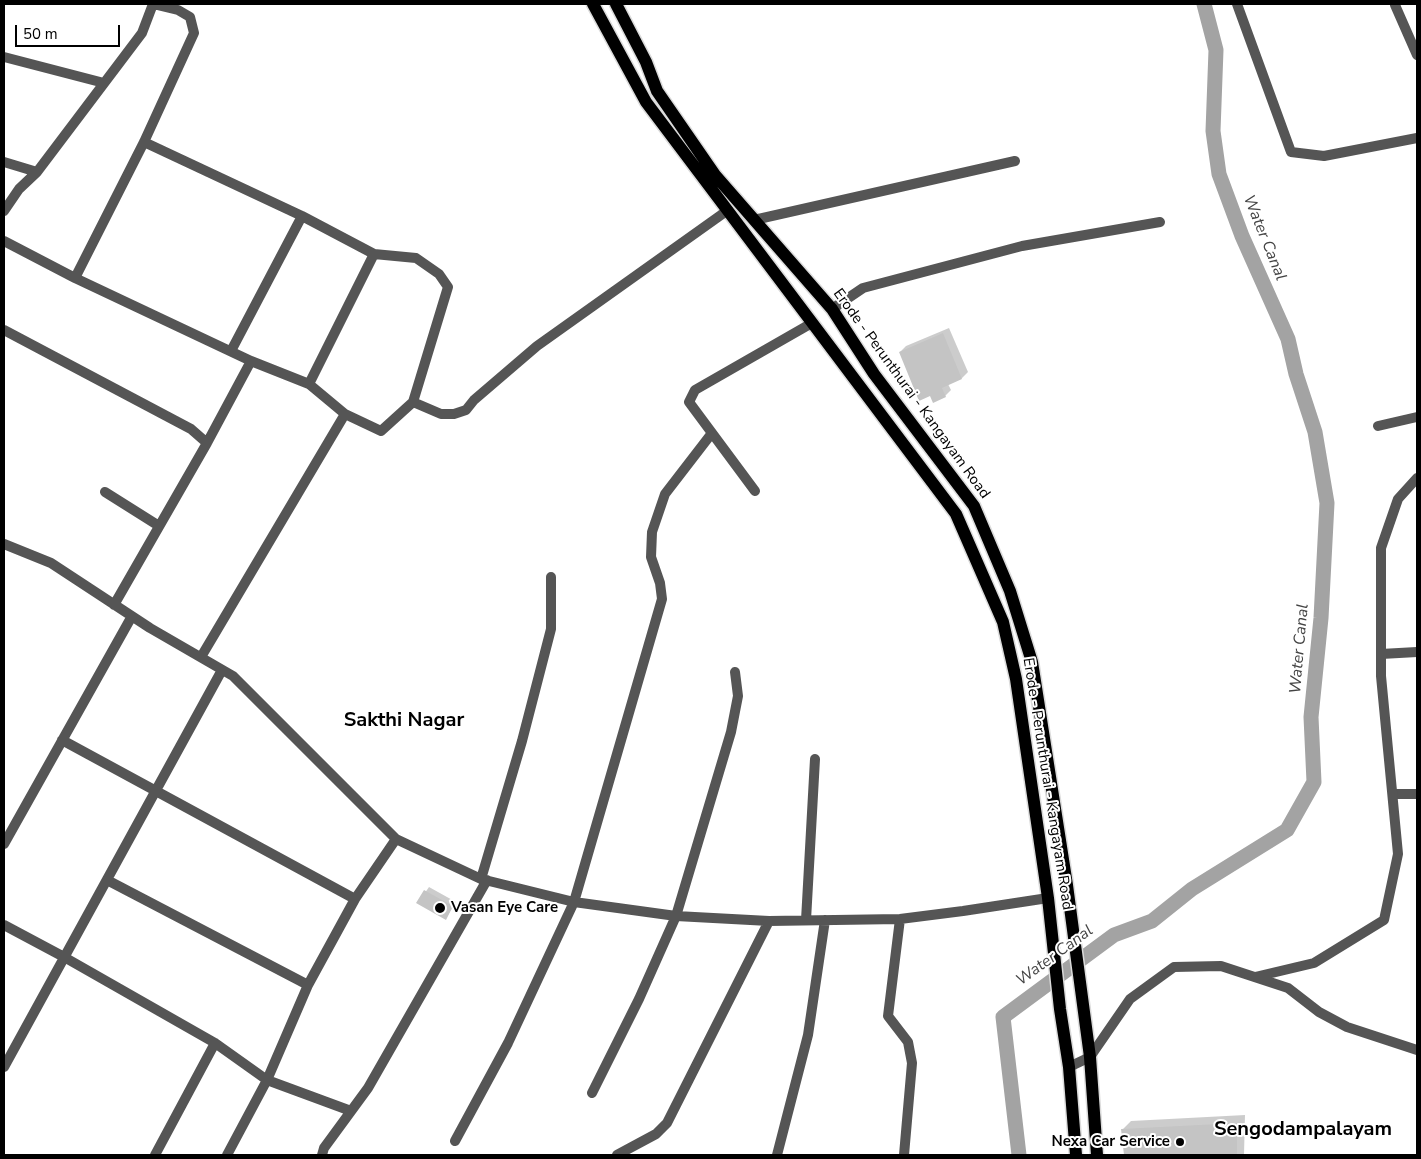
<!DOCTYPE html>
<style>
body{margin:0}
#map{position:relative;width:1421px;height:1159px;overflow:hidden;background:#fff;font-family:"Nunito Sans",sans-serif}
canvas{display:block}
.frame{position:absolute;inset:0;border:5px solid #000;pointer-events:none}
.scale{position:absolute;left:15px;top:25px;width:105px;height:22px;box-sizing:border-box;border:2px solid #000;border-top:0;padding-left:6px;font-size:15px;line-height:18px;white-space:nowrap;color:#000;-webkit-text-stroke:4px #fff;paint-order:stroke}
</style>
<div id="map">
<canvas width="1421" height="1159"></canvas>
<div class="frame"></div>
<div class="scale">50 m</div>
</div>
<script>
const ctx = document.querySelector('canvas').getContext('2d');
ctx.lineJoin = 'round';
function fill(path, color) {
  ctx.fillStyle = color;
  ctx.fill(path, 'evenodd');
}
function shape(rows) {
  const path = new Path2D();
  for (const r of rows) {
    path.moveTo(r[0], r[1]);
    for (let i = 2; i < r.length; i += 2) path.lineTo(r[i], r[i + 1]);
  }
  return path;
}
function strokePath(path, color, width, dash) {
  ctx.strokeStyle = color;
  ctx.lineWidth = width;
  ctx.lineCap = dash ? 'butt' : 'round';
  ctx.setLineDash(dash || []);
  ctx.stroke(path);
}
function write(font, color, halo, rows, align = 'center') {
  ctx.font = font + ' "Nunito Sans",sans-serif';
  ctx.lineWidth = 4;
  ctx.setLineDash([]);
  ctx.textBaseline = 'middle';
  ctx.strokeStyle = halo;
  ctx.fillStyle = color;
  for (const [text, x, y, turn = 0] of rows) {
    ctx.save();
    ctx.translate(x, y);
    ctx.rotate((+turn || 0) * Math.PI / 180);
    ctx.textAlign = isNaN(turn) ? turn : align;
    if (halo) ctx.strokeText(text, 0, 0);
    ctx.fillText(text, 0, 0);
    ctx.restore();
  }
}
const shadow = shape([
 [949,328,968,372,962,378,948,384,951,390,945,396,900,352,906,346],
 [429,887,456,902,446,918,418,903],
 [1245,1115,1244,1155,1125,1155,1122,1130,1131,1121]
]);
const canal = shape([
 [1019,1155,1003,1017,1114,935,1152,921,1192,889,1287,830,1314,782,1311,717,1321,618,1327,503,1315,432,1296,374,1288,339,1242,236,1219,174,1213,131,1216,50,1204,4]
]);
const building = shape([
 [943,333,962,379,942,388,946,397,933,403,930,396,919,401,899,352],
 [424,890,453,906,446,920,416,903],
 [1237,1123,1237,1155,1124,1155,1121,1129]
]);
const minor = shape([
 [1237,4,1291,152,1324,156,1417,138],
 [1396,4,1395,5,1417,55],
 [4,57,104,83],
 [144,142,302,216,374,254,416,258,439,274,448,287,413,402],
 [4,162,37,172],
 [4,211,19,189,37,172,142,33,153,4,178,10,190,17,194,33,144,142,75,278],
 [754,220,1015,161],
 [4,241,75,278,251,361,309,384,345,414],
 [832,309,863,288,1022,246,1160,222],
 [4,330,191,429,207,443],
 [231,351,302,216],
 [309,384,374,254],
 [1378,426,1417,417],
 [755,491,689,402,695,390,812,323],
 [105,492,159,526],
 [4,544,51,563,150,628,233,676,396,839,481,879,574,902,676,916,769,921,900,919,963,911,1048,898],
 [114,605,207,443,251,361],
 [1381,654,1417,652],
 [201,657,345,414,381,431,413,402,441,414,454,414,466,410,474,400,537,346,728,210],
 [62,740,355,899],
 [1393,794,1417,794],
 [4,844,132,616],
 [481,879,522,741,551,629,551,577],
 [107,880,308,985],
 [900,919,888,1016,908,1042,912,1063,904,1155],
 [806,920,815,759],
 [4,925,64,957,215,1043,267,1080,351,1111],
 [4,1067,222,670],
 [592,1093,639,999,676,916,731,732,738,696,735,672],
 [455,1141,508,1043,574,902,662,599,660,583,651,557,652,532,665,494,712,433],
 [155,1155,215,1043],
 [227,1155,267,1080,308,985,355,899,396,839],
 [322,1155,324,1148,368,1088,487,880],
 [617,1155,656,1134,667,1123,769,921],
 [777,1155,808,1035,825,920]
]);
const tertiary = shape([
 [1255,977,1314,963,1384,920,1398,854,1381,676,1381,548,1398,499,1417,478],
 [1069,1067,1090,1057,1130,999,1174,967,1221,966,1288,988,1319,1012,1347,1027,1417,1050]
]);
const primary = shape([
 [593,4,646,102,956,514,1003,622,1016,679,1048,898,1060,1009,1069,1067,1076,1155],
 [616,4,646,62,657,91,715,175,832,309,874,374,974,506,1010,591,1032,662,1067,885,1090,1057,1097,1155]
]);
const markers = [
 [440,908,6,"#000"],
 [1180,1142,5,"#000"]
];
const streetNames = [
 ["Erode - Perunthurai - Kangayam Road",911,394,54],
 ["Erode - Perunthurai - Kangayam Road",1047,784,81]
];
const poiNames = [
 ["Vasan Eye Care",451,908],
 ["Nexa Car Service",1170,1142,"right"]
];
const waterNames = [
 ["Water Canal",1264,238,68],
 ["Water Canal",1300,649,-85],
 ["Water Canal",1055,956,-36]
];
const districtNames = [
 ["Sakthi Nagar",404,721],
 ["Sengodampalayam",1303,1130]
];
fill(shadow, '#0003');
strokePath(canal, '#a3a3a3', 15);
fill(building, '#c4c4c4');
strokePath(primary, '#dbdbdb', 15);
strokePath(minor, '#555', 10);
strokePath(tertiary, '#555', 10);
strokePath(primary, '#000', 12);
for (const [x, y, r, color] of markers) {
  const dot = new Path2D();
  dot.arc(x, y, r, 0, 2 * Math.PI);
  ctx.fillStyle = color;
  ctx.fill(dot);
  strokePath(dot, '#fff', 2);
}
write('15px', '#000', '#fff', streetNames);
write('bold 15px', '#000', '#fff', poiNames, 'left');
write('italic 16px', '#444', '#fff', waterNames);
write('bold 20px', '#000', '#fff', districtNames);
</script>
